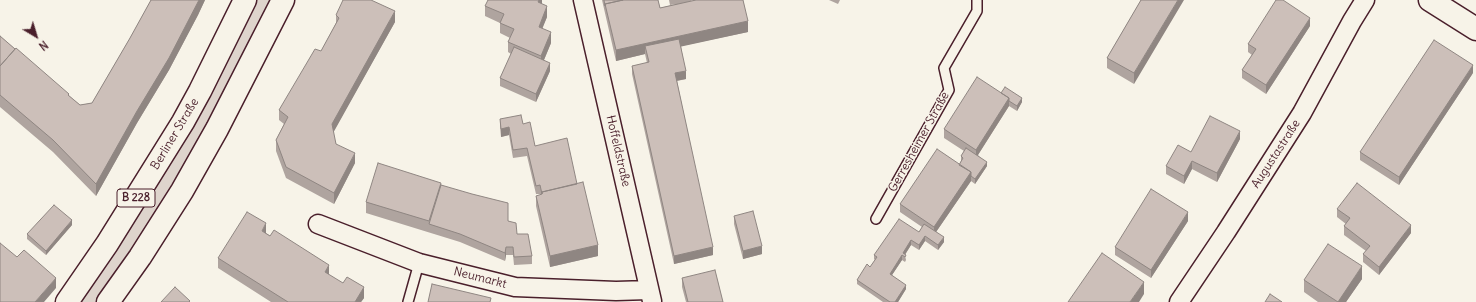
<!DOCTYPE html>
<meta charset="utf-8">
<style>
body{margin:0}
#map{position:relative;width:1476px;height:302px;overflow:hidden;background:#f7f3e8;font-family:Delius,sans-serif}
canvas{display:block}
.north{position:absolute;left:16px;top:16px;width:40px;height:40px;-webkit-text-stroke:3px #f7f3e8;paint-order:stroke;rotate:142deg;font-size:11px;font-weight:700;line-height:16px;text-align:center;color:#4a1f2b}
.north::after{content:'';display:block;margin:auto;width:14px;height:18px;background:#4a1f2b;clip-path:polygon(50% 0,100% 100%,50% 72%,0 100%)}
</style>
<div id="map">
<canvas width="1476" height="302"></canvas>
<div class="north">N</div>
</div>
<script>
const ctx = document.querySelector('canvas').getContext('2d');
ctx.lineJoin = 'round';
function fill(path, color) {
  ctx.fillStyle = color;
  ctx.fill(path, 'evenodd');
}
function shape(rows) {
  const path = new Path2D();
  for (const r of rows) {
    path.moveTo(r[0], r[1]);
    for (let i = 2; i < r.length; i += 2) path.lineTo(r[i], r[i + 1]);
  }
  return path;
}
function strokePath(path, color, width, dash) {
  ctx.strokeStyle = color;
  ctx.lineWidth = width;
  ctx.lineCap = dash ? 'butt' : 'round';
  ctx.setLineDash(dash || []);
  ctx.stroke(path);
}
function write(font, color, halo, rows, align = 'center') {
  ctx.font = font + ' Delius,sans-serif';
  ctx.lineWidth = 3;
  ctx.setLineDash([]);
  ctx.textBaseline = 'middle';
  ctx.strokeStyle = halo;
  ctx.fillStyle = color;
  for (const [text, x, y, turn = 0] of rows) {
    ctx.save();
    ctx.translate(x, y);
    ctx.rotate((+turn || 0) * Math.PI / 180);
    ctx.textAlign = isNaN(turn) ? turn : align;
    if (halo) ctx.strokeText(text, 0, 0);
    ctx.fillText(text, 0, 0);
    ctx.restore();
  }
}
const green = shape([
 [255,0,273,0,183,171,99,302,78,302]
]);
const service = shape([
 [876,219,949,90,944,68,977,11,977,0],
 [408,302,419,263]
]);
const minor = shape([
 [583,0,652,301],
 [318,224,419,263,515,287,616,291,649,290],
 [1179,302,1226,232,1302,113,1352,21,1365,0]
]);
const tertiary = shape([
 [1430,0,1476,29]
]);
const primary = shape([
 [67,302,107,244,183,122,200,91,245,0],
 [108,302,140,257,182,191,217,129,283,0]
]);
const wall = shape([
 [151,0,205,0,198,15,169,70,137,123,96,196,53,152,0,107,0,36,80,105,92,103,130,38],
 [542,0,542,4,547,17,542,28,551,43,544,60,550,71,536,102,500,86,500,78,511,54,508,52,508,42,510,38,500,33,500,23,485,16,485,6],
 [602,0,658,0,660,8,676,4,670,5,669,0,692,0,691,1,694,0,743,0,748,32,681,46,686,79,677,81,713,255,674,264,632,74,632,66,647,63,645,54,616,61],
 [829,0,840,0,838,4],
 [1141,0,1134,84,1107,68,1107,58],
 [336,15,395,22,333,132,336,144,355,163,334,204,286,178,276,151,276,140,284,124,279,120,279,110,321,51,336,23],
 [1310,26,1266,94,1242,78,1242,70,1252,55,1248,52,1248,44],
 [1473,73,1399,185,1360,160,1360,152],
 [1001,93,1022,102,1017,111,1009,106,978,155,987,166,975,184,971,181,936,232,944,242,938,250,925,241,919,250,911,245,905,255,906,260,905,262,902,260,892,275,906,289,898,302,883,302,857,284,857,280,870,267,875,260,874,259,874,255,919,232,922,227,900,212,900,204,959,165,961,161,961,156,964,151,944,138,944,129],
 [500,119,523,124,535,146,577,184,598,256,550,267,536,206,536,196,540,195,540,194,536,194,527,156,513,158,509,135,501,137,500,127],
 [1240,139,1217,182,1192,169,1184,184,1166,174,1166,166,1191,152],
 [441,185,508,221,532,256,532,264,514,265,513,255,506,255,505,261,460,242,366,213,366,202],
 [1337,209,1411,233,1379,275,1363,262,1363,254,1366,251,1344,235,1344,226,1346,224,1337,217],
 [734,216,762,254,743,259,734,224],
 [1188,221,1151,278,1115,255,1115,247],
 [72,225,46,255,27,239,27,234],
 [266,233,364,298,361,302,271,302,218,268,218,258],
 [682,278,723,302,686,302,682,287],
 [1362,279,1346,302,1318,302,1304,292,1304,280]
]);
const shadedWall = shape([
 [199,0,205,0,198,15,169,70,137,123,96,196,96,184],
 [539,0,542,0,542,5,538,2],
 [1178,0,1184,0,1134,84,1134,73],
 [547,6,547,17,539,37,539,27],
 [395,11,395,22,332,135,332,124],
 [1310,18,1310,26,1266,94,1266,85],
 [748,21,748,32,647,54,645,46,645,54,616,61,616,50],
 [551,32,551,43,541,67,541,56],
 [550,63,550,71,536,102,536,94],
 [1473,65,1473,73,1399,185,1399,177],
 [686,71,686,79,675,81,675,73],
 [1009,98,1009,106,976,158,976,150],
 [1022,98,1022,102,1017,111,1017,106],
 [509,127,509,135,501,137,501,129],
 [1240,131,1240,139,1217,182,1217,173],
 [355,153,355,163,334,204,334,193],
 [1192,161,1192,169,1184,184,1184,176],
 [987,162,987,166,975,184,975,179],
 [971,172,971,181,934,235,934,227],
 [1188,212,1188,221,1151,278,1151,270],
 [72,220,72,225,46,255,46,251],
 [266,223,266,234,262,231],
 [1411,225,1411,233,1379,275,1379,267],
 [925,236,925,241,919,250,919,245],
 [944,237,944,242,938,250,938,245],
 [911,240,911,245,904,256,903,253],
 [598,245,598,256,550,267,550,256],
 [762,246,762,254,743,259,743,251],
 [506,247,506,255,505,261,505,253],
 [713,247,713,255,674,264,674,256],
 [902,255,902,260,890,278,890,274],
 [329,265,329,276,325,272],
 [1362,266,1362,279,1346,302,1338,302],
 [56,278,56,288,44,302,35,302],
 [1144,282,1144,294,1139,302,1130,302],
 [906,285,906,289,898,302,895,302],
 [364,287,364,298,361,302,355,302]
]);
const building = shape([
 [151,0,199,0,169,58,137,111,96,184,53,140,0,95,0,66,16,48,69,94,68,95,80,105,92,103,130,38,151,0],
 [343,0,371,0,395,11,332,124,336,144,355,153,334,193,286,167,276,140,288,117,279,110,315,49,321,51,339,18,336,15,343,0],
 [488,0,539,0,538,2,547,6,539,27,551,32,541,56,508,42,514,29,500,23,504,14,485,6,488,0],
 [604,0,623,0,605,4,605,6,604,0],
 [623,0,658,0,660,8,696,0,743,0,748,21,616,50,605,4,623,0],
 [1141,0,1178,0,1134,73,1107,58,1141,0],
 [1276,0,1283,0,1310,18,1266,85,1242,70,1256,49,1248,44,1276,0],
 [0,36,15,49,0,66,0,36],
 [679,39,686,71,675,73,713,247,674,256,632,66,649,62,645,46,679,39],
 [1434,40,1473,65,1399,177,1360,152,1434,40],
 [514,47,550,63,536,94,500,78,514,47],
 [977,77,1009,98,976,150,944,129,977,77],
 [1005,87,1022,98,1017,106,1009,101,1009,98,1001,93,1005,87],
 [521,115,523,124,530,122,535,146,567,138,577,184,542,192,542,194,540,185,536,186,527,148,513,150,509,127,501,129,500,119,521,115],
 [1210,116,1240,131,1217,173,1192,161,1184,176,1166,166,1178,145,1191,152,1210,116],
 [966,148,987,162,975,179,971,176,971,172,959,165,963,158,961,156,966,148],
 [937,149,971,172,934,227,900,204,937,149],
 [378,163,441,183,429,221,366,202,378,163],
 [583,182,598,245,550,256,536,196,542,194,542,192,583,182],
 [1357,183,1411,225,1379,267,1363,254,1370,246,1344,226,1350,218,1337,209,1357,183],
 [441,185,472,194,508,203,508,221,516,223,517,234,528,234,532,256,514,257,513,247,506,247,505,253,460,234,429,224,441,185],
 [1151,189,1188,212,1151,270,1115,247,1151,189],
 [54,205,72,220,46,251,27,234,54,205],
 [753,211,762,246,743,251,734,216,753,211],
 [247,212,266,223,262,231,270,236,274,230,329,265,325,272,343,283,347,277,364,287,355,302,288,302,218,258,247,212],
 [899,219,919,232,924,224,944,237,938,245,925,236,919,245,911,240,903,253,906,255,905,257,902,255,890,274,906,285,895,302,890,302,857,280,867,264,870,267,877,257,874,255,899,219],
 [0,243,17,257,24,250,56,278,35,302,0,302,0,243],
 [1328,244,1362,266,1338,302,1304,280,1328,244],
 [1102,253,1144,282,1130,302,1068,302,1102,253],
 [715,270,723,302,688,302,682,278,715,270],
 [432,284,491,298,490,302,428,302,432,284],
 [175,287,190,301,189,302,161,302,175,287],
 [1270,294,1282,302,1265,302,1270,294]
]);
const shields = [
 [136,198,38]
];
const shieldNames = [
 ["B 228",136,198]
];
const streetNames = [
 ["Berliner Straße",175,134,-59],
 ["Gerresheimer Straße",919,142,-61],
 ["Hoffeldstraße",618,151,77],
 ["Augustastraße",1276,154,-57],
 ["Neumarkt",480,278,14]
];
fill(green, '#ded4cc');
strokePath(service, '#4a1f2b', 12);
strokePath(minor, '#4a1f2b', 21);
strokePath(tertiary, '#4a1f2b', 25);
strokePath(primary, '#4a1f2b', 25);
strokePath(service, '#f7f3e8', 9);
strokePath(minor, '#f7f3e8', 18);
strokePath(tertiary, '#f7f3e8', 22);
strokePath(primary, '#f7f3e8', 22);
fill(wall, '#afa49f');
fill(shadedWall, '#8f8682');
fill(building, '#ccbfb9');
strokePath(building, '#8f8682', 1);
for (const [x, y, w] of shields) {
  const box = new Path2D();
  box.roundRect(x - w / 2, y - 9, w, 18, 3);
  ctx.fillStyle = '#f7f3e8';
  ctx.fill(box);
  strokePath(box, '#4a1f2b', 1);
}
write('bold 11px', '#4a1f2b', null, shieldNames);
write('12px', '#4a1f2b', '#f7f3e8', streetNames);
</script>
